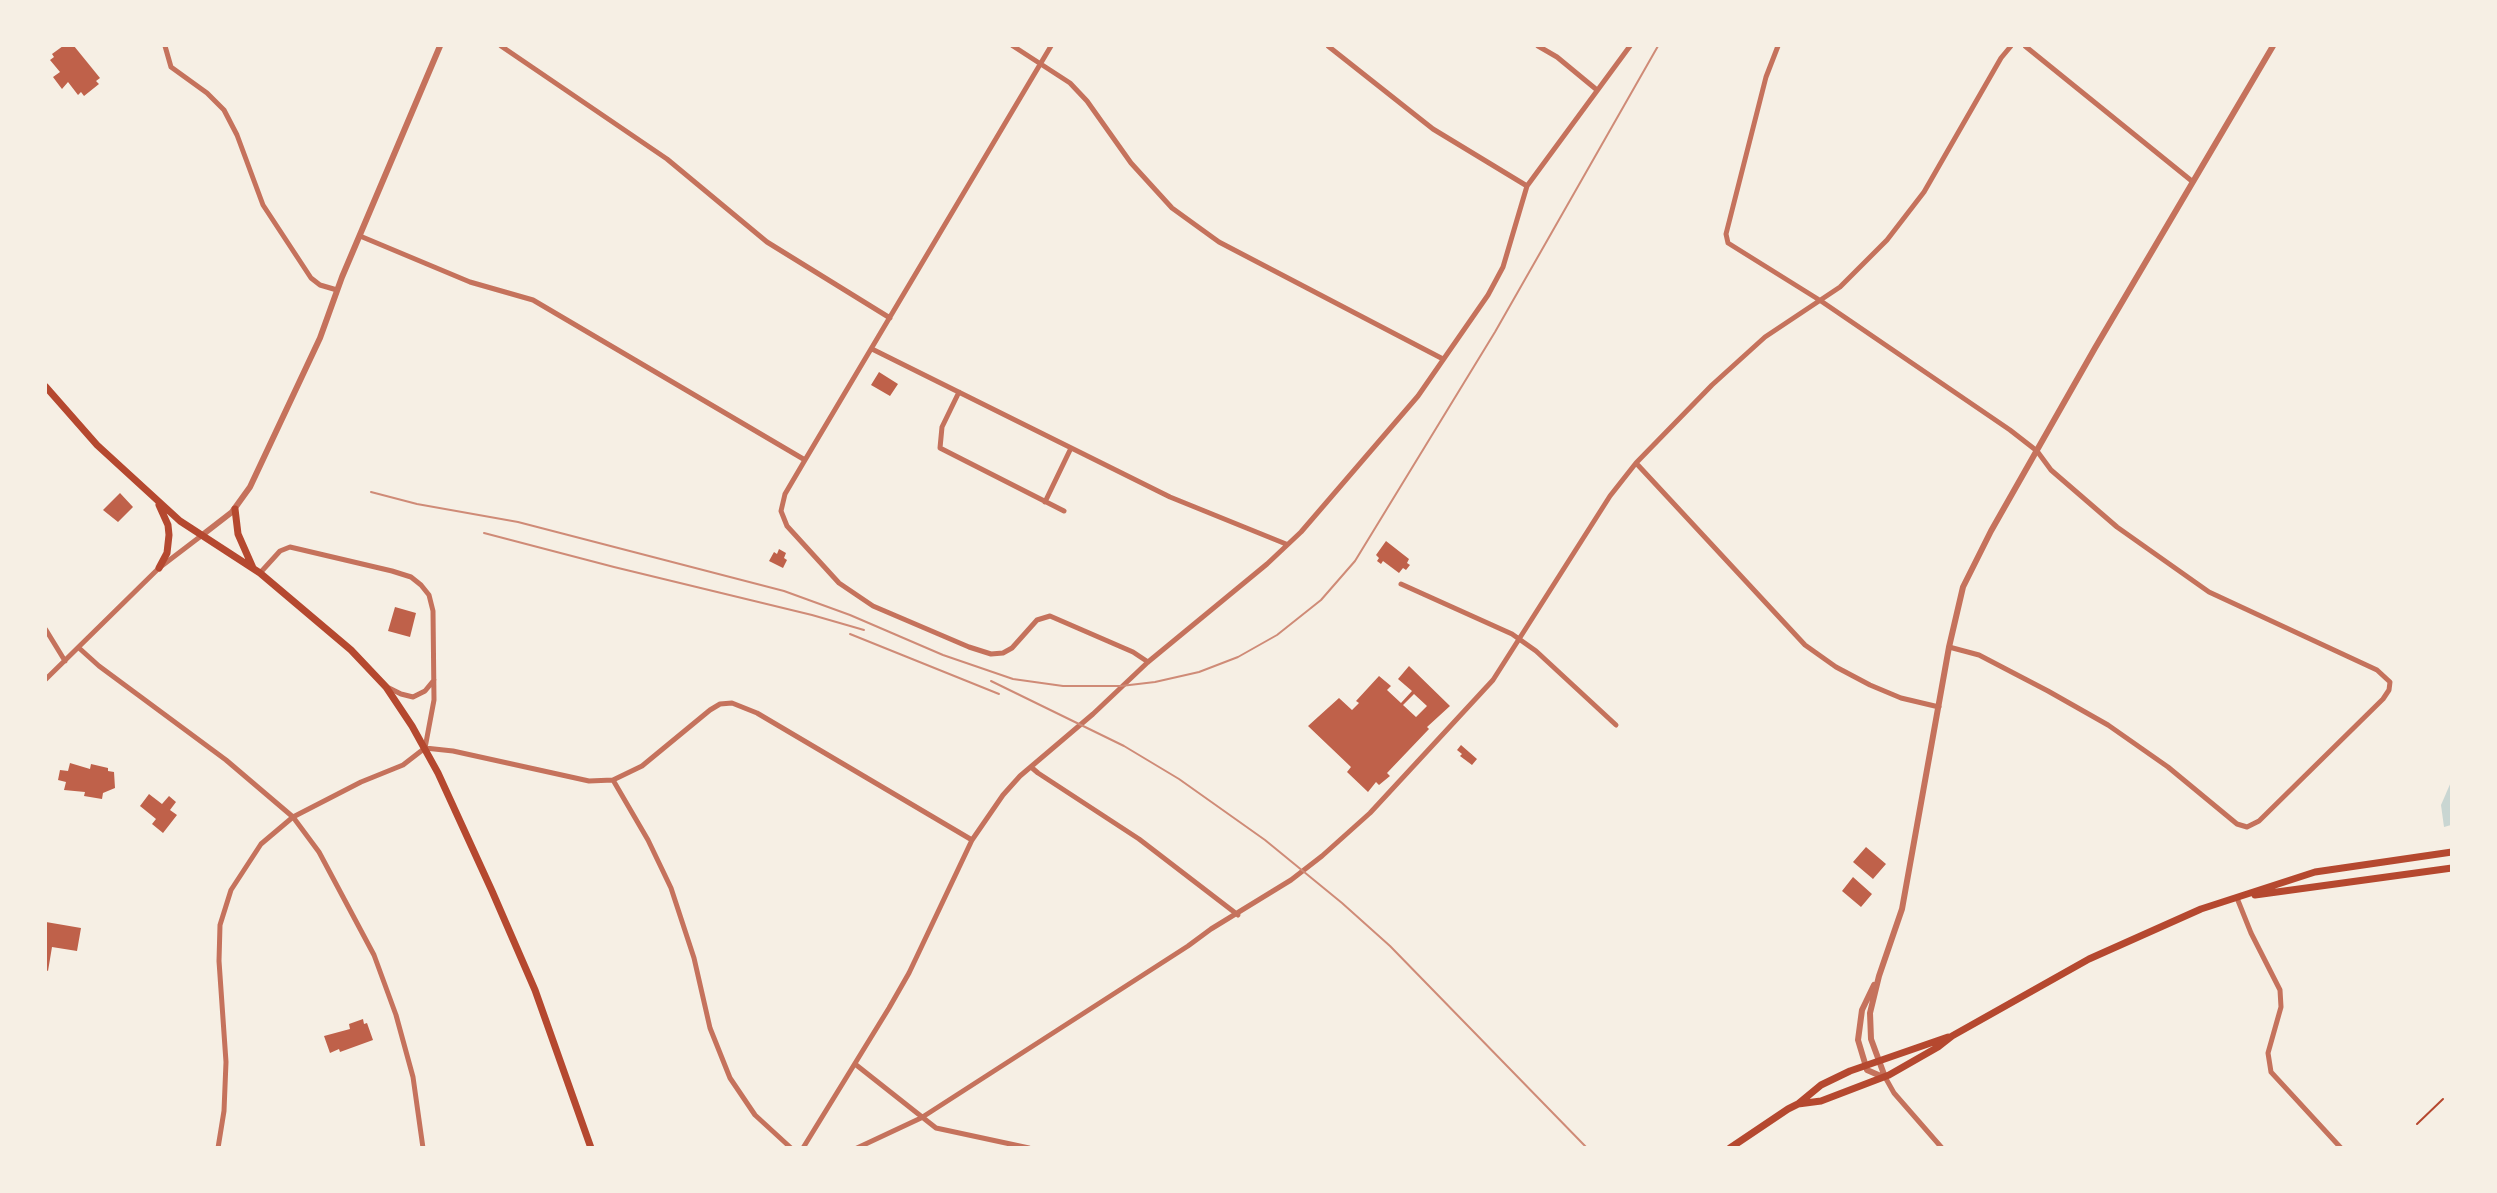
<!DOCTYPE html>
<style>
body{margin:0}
#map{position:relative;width:2497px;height:1193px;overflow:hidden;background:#f6efe4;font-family:Montserrat,sans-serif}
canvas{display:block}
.frame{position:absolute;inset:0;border:47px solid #f6efe4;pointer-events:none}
</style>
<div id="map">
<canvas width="2497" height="1193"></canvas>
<div class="frame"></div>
</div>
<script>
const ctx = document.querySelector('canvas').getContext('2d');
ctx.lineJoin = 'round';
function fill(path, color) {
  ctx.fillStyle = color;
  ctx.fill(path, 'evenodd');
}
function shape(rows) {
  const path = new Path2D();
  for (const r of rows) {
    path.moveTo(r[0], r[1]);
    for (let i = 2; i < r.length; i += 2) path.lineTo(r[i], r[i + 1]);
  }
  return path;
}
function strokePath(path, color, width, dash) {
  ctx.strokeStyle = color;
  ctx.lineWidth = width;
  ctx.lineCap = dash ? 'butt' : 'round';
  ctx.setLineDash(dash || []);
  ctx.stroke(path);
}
const water = shape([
 [2451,782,2451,825,2444,827,2441,805]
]);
const building = shape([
 [63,46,74,46,100,78,96,81,99,84,84,96,81,92,78,95,68,82,62,89,53,77,60,72,50,60,54,57,52,54],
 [879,372,898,384,890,396,871,385],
 [120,493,133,507,118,522,103,510],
 [1386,541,1409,559,1407,563,1410,565,1406,570,1403,568,1399,573,1383,561,1381,564,1377,561,1379,558,1376,555],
 [779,549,786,553,784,558,787,560,783,568,769,561,774,552,777,554],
 [395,607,416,613,410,637,388,631],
 [1409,666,1450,706,1427,727,1429,729,1387,773,1390,776,1379,785,1376,782,1368,792,1347,772,1351,767,1308,726,1339,698,1352,710,1359,703,1356,701,1379,676,1391,686,1387,690,1401,703,1412,691,1398,679],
 [1414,694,1427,706,1416,717,1403,705],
 [1461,745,1477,759,1472,765,1460,756,1462,754,1457,750],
 [70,763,90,769,91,764,108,768,108,771,114,772,115,788,103,793,102,799,84,796,85,792,64,790,66,782,58,780,60,770,68,771],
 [149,794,162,804,169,796,176,802,170,810,177,815,163,833,152,824,156,819,140,806],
 [1866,847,1886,864,1873,879,1853,862],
 [1853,877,1872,894,1861,907,1842,891],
 [46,922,81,928,77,951,52,947,48,971,46,970],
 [363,1019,364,1024,367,1023,373,1040,340,1052,339,1049,330,1053,324,1036,350,1029,349,1024]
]);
const path = shape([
 [2417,1124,2443,1099]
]);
const minor = shape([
 [165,46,171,67,207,93,224,110,237,135,263,205,311,278,320,285,337,290],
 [501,46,667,159,767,242,890,318],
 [1013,46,1070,83,1087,101,1131,163,1172,208,1219,242,1443,359],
 [1051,46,805,460,785,494,781,511,787,526,839,583,873,606,969,647,991,654,1003,653,1012,648,1037,620,1050,616,1133,652,1148,662],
 [1328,46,1433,129,1527,186],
 [1538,46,1557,57,1597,90],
 [1778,46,1766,77,1726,234,1728,243,1821,301,2010,430,2037,451,2051,470,2117,527,2209,592,2377,670,2390,682,2389,690,2383,699,2259,821,2247,827,2237,824,2168,767,2108,725,2048,691,1979,655,1949,647],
 [2025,46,2193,182],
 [360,236,470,282,533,300,805,460],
 [872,349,1170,497,1286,544],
 [959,392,942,427,940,448,1064,511],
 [1636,463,1805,645,1836,667,1870,685,1901,698,1939,707],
 [1045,502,1071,448],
 [260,573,280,551,290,547,392,571,411,577,421,585,429,595,433,611,434,700,425,748],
 [1401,584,1512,634,1536,651,1616,725],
 [46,630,65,661],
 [79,648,99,666,226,760,293,817,319,852,374,955,396,1015,413,1077,423,1148],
 [46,679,159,568,201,536],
 [387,687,401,694,413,697,425,691,434,680],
 [425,748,453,751,589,781,613,780,642,766,710,710,720,704,732,703,757,713,972,840],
 [1031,767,1038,773,1139,839,1238,915],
 [613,780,648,840,671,888,694,958,710,1028,730,1078,755,1115,791,1148],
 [2237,898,2251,933,2280,990,2281,1007,2268,1053,2271,1072,2341,1148],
 [855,1064,936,1128,1029,1148],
 [1885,1077,1894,1093,1942,1148],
 [218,1148,224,1111,226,1062,219,961,220,925,231,890,261,844,293,817,361,782,403,765,425,748],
 [803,1148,889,1008,909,973,972,840,1003,795,1020,776,1093,714,1148,662,1267,564,1301,532,1418,396,1488,295,1503,267,1527,186,1630,46],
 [857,1148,921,1118,1188,946,1211,929,1291,880,1322,856,1370,813,1493,680,1610,496,1636,463,1712,385,1765,337,1840,287,1887,240,1924,192,2001,58,2011,46]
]);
const tertiary = shape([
 [201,536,232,512,250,487,320,338,342,277,440,46],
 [1874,985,1862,1010,1858,1040,1867,1070,1883,1077],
 [1885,1077,1871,1039,1870,1013,1879,976,1902,909,1949,647,1963,587,1991,531,2095,348,2273,46]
]);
const secondary = shape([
 [46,387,97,445,180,521,260,573,351,650,386,687,412,726,438,773,492,891,535,990,591,1148],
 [235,509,238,534,253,568],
 [159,568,167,553,169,535,168,525,159,505],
 [2255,895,2452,868],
 [1798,1104,1821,1085,1850,1071,1948,1037],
 [1730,1148,1788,1109,1798,1104,1821,1101,1889,1075,1938,1047,1952,1036,2089,959,2201,909,2315,872,2452,852]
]);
const tram = shape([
 [371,492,417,504,518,522,784,591,850,615,943,655,1013,679,1063,686,1121,686,1155,682,1199,672,1238,657,1277,635,1321,600,1355,561,1495,332,1658,46],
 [484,533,614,567,812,615,864,630],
 [850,634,999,694],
 [991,681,1124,746,1179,779,1265,840,1342,903,1390,946,1587,1148]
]);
fill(water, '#c9d6d2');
fill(building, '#bf614a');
strokePath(path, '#b5482f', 2);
strokePath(minor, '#c5725c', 5);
strokePath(tertiary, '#c5725c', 6);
strokePath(secondary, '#b5482f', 7);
strokePath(tram, '#cf8b77', 2);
</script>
